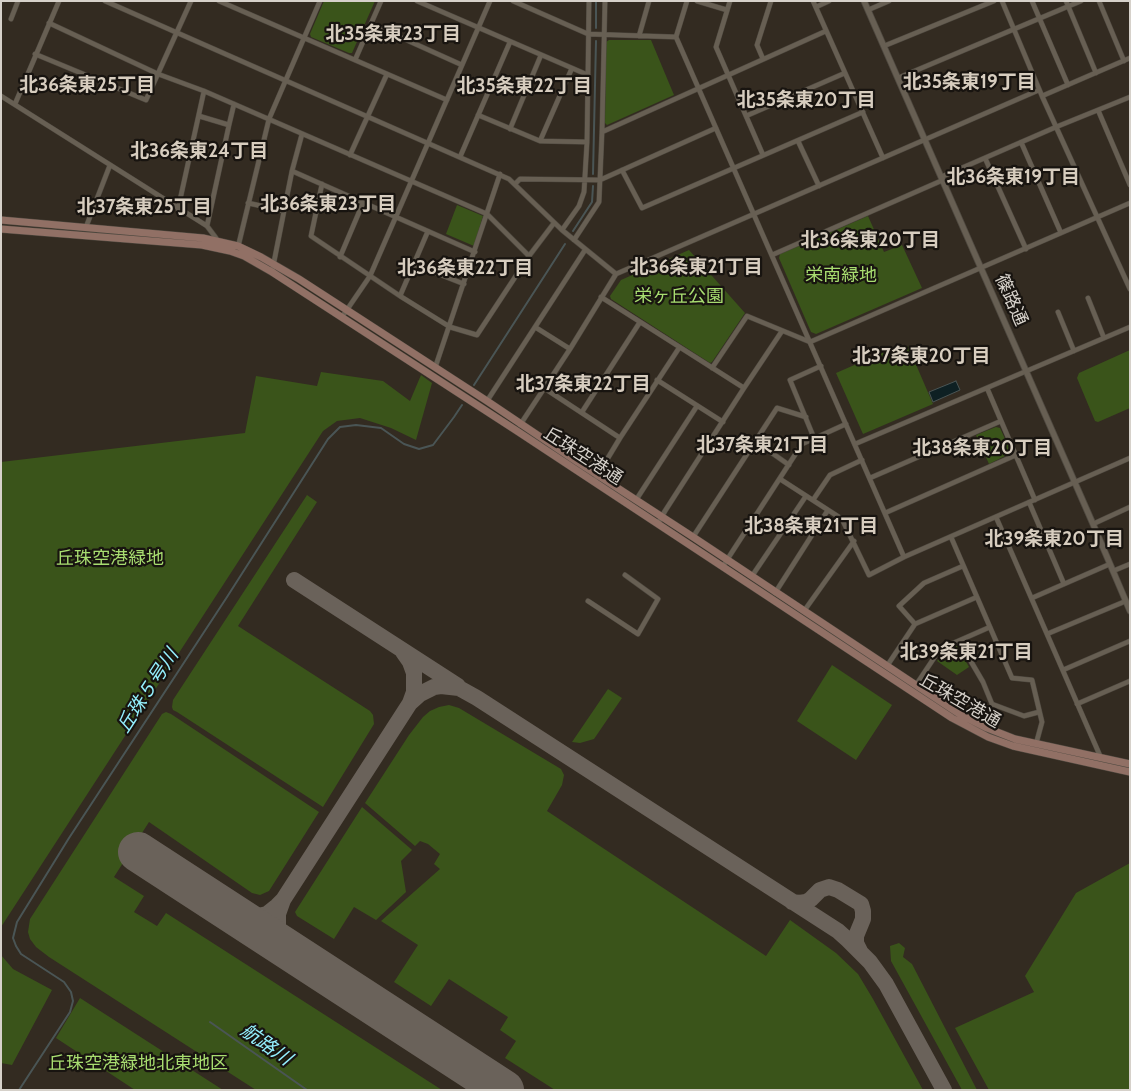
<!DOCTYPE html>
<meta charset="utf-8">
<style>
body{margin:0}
#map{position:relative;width:1131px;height:1091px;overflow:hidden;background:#332b21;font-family:Cabin,sans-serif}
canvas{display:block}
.frame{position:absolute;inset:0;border:2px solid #d6d1ca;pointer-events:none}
</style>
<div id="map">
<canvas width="1131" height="1091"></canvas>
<div class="frame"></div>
</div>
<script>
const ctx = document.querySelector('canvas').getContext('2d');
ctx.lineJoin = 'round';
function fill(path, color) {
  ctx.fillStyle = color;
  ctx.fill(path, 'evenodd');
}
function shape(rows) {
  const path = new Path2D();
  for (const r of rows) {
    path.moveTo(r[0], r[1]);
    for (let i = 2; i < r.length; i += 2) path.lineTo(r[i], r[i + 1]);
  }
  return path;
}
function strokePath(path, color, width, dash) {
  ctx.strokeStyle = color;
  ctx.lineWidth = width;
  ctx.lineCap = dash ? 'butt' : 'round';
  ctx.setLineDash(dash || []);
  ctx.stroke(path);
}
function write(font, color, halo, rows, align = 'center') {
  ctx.font = font + ' Cabin,"Noto Sans JP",sans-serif';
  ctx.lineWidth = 4.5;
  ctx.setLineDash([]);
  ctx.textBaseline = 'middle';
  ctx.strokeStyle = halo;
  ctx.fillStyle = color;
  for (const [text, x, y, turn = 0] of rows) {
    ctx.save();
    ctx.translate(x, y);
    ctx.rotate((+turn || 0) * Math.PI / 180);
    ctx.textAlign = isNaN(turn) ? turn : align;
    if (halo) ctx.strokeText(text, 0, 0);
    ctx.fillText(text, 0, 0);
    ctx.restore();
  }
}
const green = shape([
 [324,1,375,1,352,53,349,53,311,37,310,34],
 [609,40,651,40,674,95,607,125,605,123,606,42],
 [457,205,483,216,474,246,446,234],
 [868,216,884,252,902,245,922,288,816,334,811,332,779,258,780,254],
 [689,250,745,313,712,362,710,363,611,299,610,296,621,280],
 [898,346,900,349,908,346,933,404,863,434,836,373],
 [1130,350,1130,408,1098,422,1095,421,1077,378,1079,373],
 [321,372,383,381,410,401,421,375,432,383,416,440,391,428,360,418,337,421,323,431,1,927,1,462,245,433,256,376,317,386],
 [996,427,1000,428,1011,452,1009,454,989,464,976,435],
 [307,495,317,502,238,626,370,711,373,715,374,724,323,807,177,712,173,710,172,707,173,700],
 [956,646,958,647,969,667,957,675,937,661,944,652],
 [832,665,892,705,856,760,797,721],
 [608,689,622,698,594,739,580,743,572,742],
 [449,705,459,708,561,769,564,775,562,785,547,811,766,956,790,920,836,953,858,974,873,999,923,1090,555,1090,505,1058,516,1041,500,1030,508,1017,449,979,431,1006,394,982,418,945,381,921,440,869,434,864,440,854,428,844,420,841,415,846,365,803,409,735,423,717,430,711,439,707],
 [166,712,171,714,319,812,269,891,260,895,252,893,149,822,114,877,144,896,134,912,157,926,166,913,442,1090,256,1090,49,957,36,947,30,939,28,932,30,919,162,714],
 [362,807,411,849,412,850,401,861,406,892,376,920,354,907,334,939,297,916,295,912],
 [1130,863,1130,1090,989,1090,955,1028,1034,992,1025,976,1076,893],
 [899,943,905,948,903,957,912,964,977,1090,962,1090,891,961,890,946],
 [1,955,13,969,52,990,12,1065,1,1063],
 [80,998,223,1090,135,1090,56,1038]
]);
const water = shape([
 [956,381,960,390,933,402,929,392,956,381]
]);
const stream = shape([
 [596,28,596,1],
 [593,174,596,41],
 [573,231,592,202,593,186],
 [474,385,565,244],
 [210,1022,307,1090],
 [19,1090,70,1012,73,1001,71,992,64,982,21,954,16,946,13,938,17,922,69,838,227,597,328,439,340,427,356,425,381,428,404,444,419,449,433,445,454,417,462,405]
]);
const taxiway = shape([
 [294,580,458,686],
 [403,652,410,662,414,673,414,692,410,703],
 [283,900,278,914,278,929,282,939,295,955],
 [792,902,799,903,806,902,811,899,820,890,829,887,838,890,861,904,863,911,863,919,856,936,856,943,860,951],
 [230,913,241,916,254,917,267,914,277,906,283,900,410,703,420,694,434,687,441,686,459,688,477,698,838,931,848,940,870,962,886,984,944,1090]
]);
const runway = shape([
 [138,852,504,1090]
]);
const minor = shape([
 [105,1,509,179,562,230,616,274],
 [219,1,447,100],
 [417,1,588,75],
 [513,1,588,34,676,37],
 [687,1,676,37,904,557],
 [697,1,727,10],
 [730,1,716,47,763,155],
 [813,1,883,158],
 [1002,1,1042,96,1130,289],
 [1032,1,1068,85],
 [1066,1,1096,73],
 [1099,1,1124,61],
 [816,7,829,1],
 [868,10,889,1],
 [11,19,18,1],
 [49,23,158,74,204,91,487,214,529,256],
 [371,24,462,65],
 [639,36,649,1],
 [884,46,994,1],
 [35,54,146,100,191,1],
 [763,59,757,45,771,1],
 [355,60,381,1],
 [898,78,1081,1],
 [1,96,207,226,216,238,218,242],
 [1042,96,1130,58],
 [15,104,59,1],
 [1098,110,1130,185],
 [478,115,540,141,587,142],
 [199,116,229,125],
 [746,116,845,73],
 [510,129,541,55],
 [602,132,826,31],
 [540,141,572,68],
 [798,141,819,186],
 [1021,142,1061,233],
 [350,155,387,74],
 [460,157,510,42],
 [985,158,1026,249],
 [622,170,642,208,863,112],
 [292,171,475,252],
 [941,177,1056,127,1130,97],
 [322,184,311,236,400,296,450,327,477,335,529,256,554,223],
 [515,184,520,179,600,180,716,128],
 [248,203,284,211,272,272],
 [178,209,204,91],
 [284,211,292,171,302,134],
 [207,226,229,125,234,104],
 [86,227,110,165],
 [562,230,579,206,584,192,587,142,589,1],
 [574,240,599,202,602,132,605,1],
 [238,247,269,119,320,1],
 [772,255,943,180],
 [340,257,363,203],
 [413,264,464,284],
 [400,296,428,231],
 [601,297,744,388],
 [1088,298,1104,338],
 [1058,312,1074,351],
 [342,317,370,276,490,1],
 [535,327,570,349],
 [435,368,500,174],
 [712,368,747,316,810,342,1130,203],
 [657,380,723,422],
 [544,388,620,438],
 [987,388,1035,500],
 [487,401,585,250],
 [582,412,640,322],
 [520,425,570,349,616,274,1039,90],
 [814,438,790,380,821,366],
 [755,441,789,465],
 [855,444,1130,327],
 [870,478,1001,421],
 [780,479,842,519,869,575,904,557,1130,458],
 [594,481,620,438,679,348],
 [636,500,697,406],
 [813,500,830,475,862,460],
 [1029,502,1064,584],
 [885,513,1016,455],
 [996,517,1101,758],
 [658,523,665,511,744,388,782,331],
 [1093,524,1130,507],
 [693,537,777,408,806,417],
 [951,537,1012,678,1032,680,1042,722,1036,744],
 [723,566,802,444,846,424],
 [1113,571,1130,564],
 [752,576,806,496],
 [775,593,828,510],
 [1032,598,1110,564],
 [588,601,638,634,658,599,625,575],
 [804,611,854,541],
 [915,624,899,606,924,583,963,566],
 [1047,634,1126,601],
 [959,641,983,682,992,704,1024,716,1039,712],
 [887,666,915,624,977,597],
 [1063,670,1130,641],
 [916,685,940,649,990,627],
 [1077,704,1130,681]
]);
const tertiary = shape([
 [864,1,1093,524,1130,611]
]);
const secondary = shape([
 [1,220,203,238,238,246,261,257,299,279,487,401,576,461,693,537,961,715,987,728,1015,739,1130,764],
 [1,229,202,245,230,251,244,256,272,272,517,431,952,718,988,737,1013,746,1130,772]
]);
const parkNames = [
 ["栄南緑地",841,276],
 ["栄ヶ丘公園",679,297],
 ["丘珠空港緑地",110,559],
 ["丘珠空港緑地北東地区",138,1064]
];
const streetNames = [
 ["篠路通",1011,300,66],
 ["丘珠空港通",583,456,33],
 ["丘珠空港通",960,701,30]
];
const neighbourhoodNames = [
 ["北35条東23丁目",393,34],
 ["北35条東19丁目",969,82],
 ["北36条東25丁目",87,85],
 ["北35条東22丁目",524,86],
 ["北35条東20丁目",806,100],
 ["北36条東24丁目",199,151],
 ["北36条東19丁目",1013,177],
 ["北36条東23丁目",328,204],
 ["北37条東25丁目",144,207],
 ["北36条東20丁目",870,240],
 ["北36条東21丁目",696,267],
 ["北36条東22丁目",465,268],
 ["北37条東20丁目",921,356],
 ["北37条東22丁目",583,384],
 ["北37条東21丁目",762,445],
 ["北38条東20丁目",982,448],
 ["北38条東21丁目",811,526],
 ["北39条東20丁目",1054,539],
 ["北39条東21丁目",966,652]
];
const waterNames = [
 ["丘珠５号川",148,691,-57],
 ["航路川",266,1045,35]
];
fill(green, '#3a541a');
fill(water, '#0e2023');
strokePath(water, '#4a5555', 1);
strokePath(stream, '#4a5555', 2);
strokePath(taxiway, '#6a625a', 16);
strokePath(runway, '#6a625a', 40);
strokePath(minor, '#4f4940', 5.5);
strokePath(tertiary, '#4f4940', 7);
strokePath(secondary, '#4f4940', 8);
strokePath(minor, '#675f53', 4.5);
strokePath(tertiary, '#675f53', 5.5);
strokePath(secondary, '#917065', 7);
write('18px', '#a8dd70', '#181410', parkNames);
write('18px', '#d6d1ca', '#181410', streetNames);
write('bold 19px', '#d7cdbf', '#181410', neighbourhoodNames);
write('italic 19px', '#94f0fe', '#181410', waterNames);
</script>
